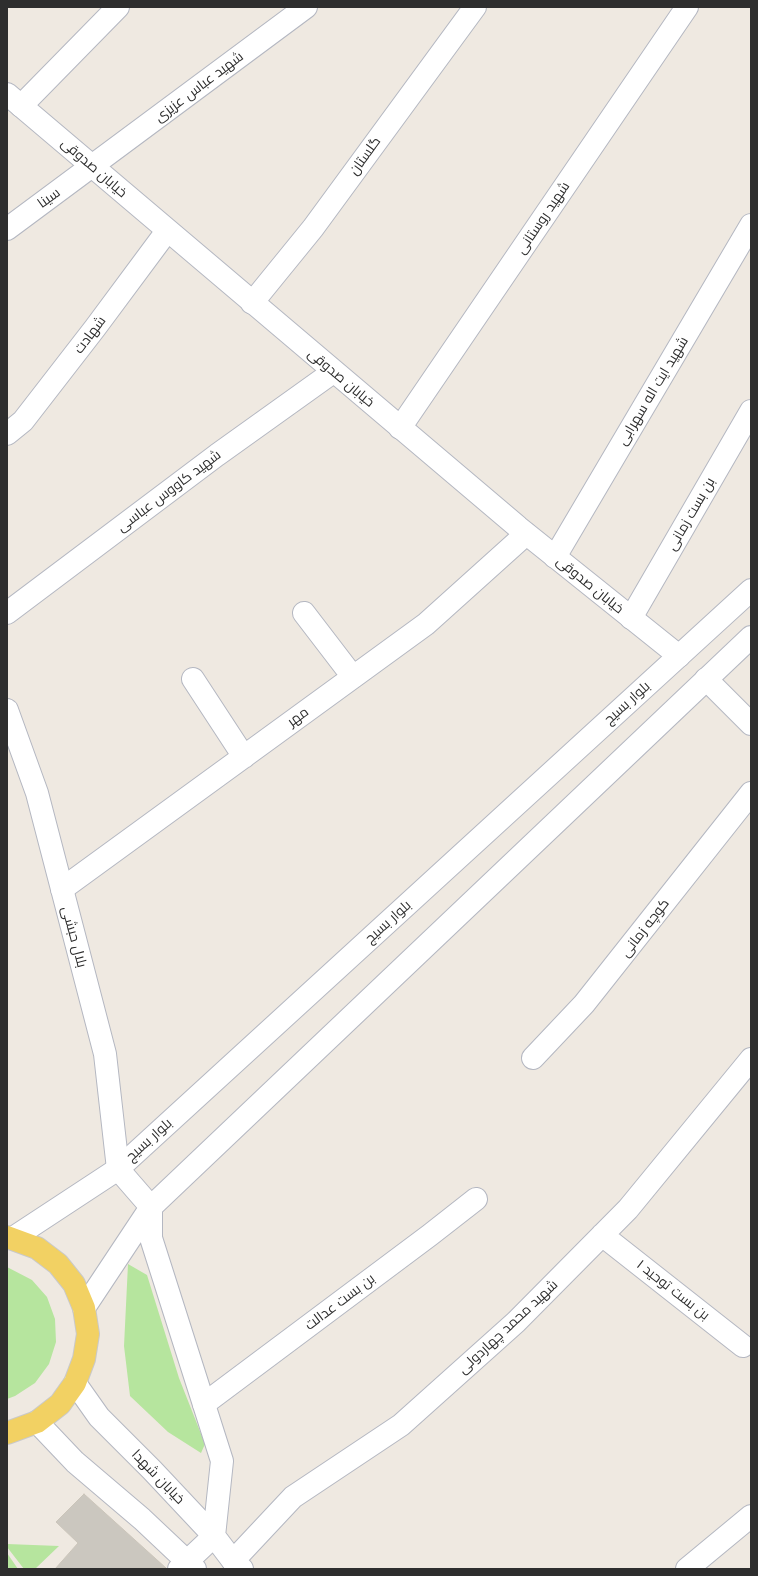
<!DOCTYPE html>
<meta charset="utf-8">
<style>
body{margin:0}
#map{position:relative;width:758px;height:1576px;overflow:hidden;background:#efe9e1;font-family:Inter,sans-serif}
canvas{display:block}
.frame{position:absolute;inset:0;border:8px solid #2e2e2e;pointer-events:none}
</style>
<div id="map">
<canvas width="758" height="1576"></canvas>
<div class="frame"></div>
</div>
<script>
const ctx = document.querySelector('canvas').getContext('2d');
ctx.lineJoin = 'round';
function fill(path, color) {
  ctx.fillStyle = color;
  ctx.fill(path, 'evenodd');
}
function shape(rows) {
  const path = new Path2D();
  for (const r of rows) {
    path.moveTo(r[0], r[1]);
    for (let i = 2; i < r.length; i += 2) path.lineTo(r[i], r[i + 1]);
  }
  return path;
}
function strokePath(path, color, width, dash) {
  ctx.strokeStyle = color;
  ctx.lineWidth = width;
  ctx.lineCap = dash ? 'butt' : 'round';
  ctx.setLineDash(dash || []);
  ctx.stroke(path);
}
function write(font, color, halo, rows, align = 'center') {
  ctx.font = font + ' Inter,Cairo,sans-serif';
  ctx.lineWidth = 4;
  ctx.setLineDash([]);
  ctx.textBaseline = 'middle';
  ctx.strokeStyle = halo;
  ctx.fillStyle = color;
  for (const [text, x, y, turn = 0] of rows) {
    ctx.save();
    ctx.translate(x, y);
    ctx.rotate((+turn || 0) * Math.PI / 180);
    ctx.textAlign = isNaN(turn) ? turn : align;
    if (halo) ctx.strokeText(text, 0, 0);
    ctx.fillText(text, 0, 0);
    ctx.restore();
  }
}
const green = shape([
 [128,1264,147,1275,179,1378,205,1444,201,1453,168,1432,130,1396,124,1346],
 [7,1267,32,1280,47,1297,55,1319,56,1342,49,1364,35,1383,15,1396,7,1399],
 [7,1544,59,1546,35,1569,24,1569,7,1547],
 [7,1553,18,1569,7,1569]
]);
const building = shape([
 [84,1494,166,1568,55,1569,78,1543,56,1522,84,1494]
]);
const minor = shape([
 [21,106,118,7],
 [7,229,306,7],
 [252,303,313,228,475,7],
 [400,428,687,7],
 [7,434,23,421,95,328,167,231],
 [555,557,751,225],
 [7,613,217,455,333,372],
 [304,613,353,677],
 [631,618,751,411],
 [193,679,244,757],
 [706,679,751,724],
 [62,889,426,624,526,534],
 [533,1058,584,1004,751,793],
 [602,1235,743,1346],
 [204,1404,430,1235,476,1199],
 [233,1561,293,1497,401,1425,516,1322,628,1209,751,1059],
 [179,1569,214,1536],
 [687,1569,751,1516]
]);
const tertiary = shape([
 [7,94,518,527,679,656],
 [7,710,37,793,105,1054,118,1169]
]);
const secondary = shape([
 [118,1169,151,1207,151,1238,222,1461,214,1536],
 [13,1238,118,1169,751,590],
 [84,1308,151,1207,751,637],
 [75,1383,99,1417,152,1470,214,1536,233,1561,242,1569],
 [37,1422,75,1462,142,1519,195,1569]
]);
const primary = shape([
 [7,1237,37,1248,58,1264,74,1284,84,1308,88,1334,84,1359,75,1383,60,1404,37,1422,7,1433]
]);
const streetNames = [
 ["شهید عباس عزیزی",199,87,-37],
 ["گلستان",365,156,-54],
 ["خیابان صدوقی",94,168,41],
 ["سینا",49,198,-36],
 ["شهید روستانی",543,218,-56],
 ["شهادت",90,335,-53],
 ["خیابان صدوقی",341,378,40],
 ["شهید ایت اله سهرابی",653,391,-59],
 ["شهید کاووس عباسی",169,491,-37],
 ["بن بست زمانی",691,514,-60],
 ["خیابان صدوقی",590,585,39],
 ["بلوار بسیج",627,703,-42],
 ["مهر",298,717,-36],
 ["بلوار بسیج",388,922,-42],
 ["کوچه زمانی",645,928,-52],
 ["بلال حبشی",74,937,75],
 ["بلوار بسیج",149,1140,-42],
 ["بن بست توحید ۱",673,1290,38],
 ["بن بست عدالت",340,1302,-37],
 ["شهید محمد چهاردولی",508,1327,-43],
 ["خیابان شهدا",158,1477,46]
];
fill(green, '#b6e59e');
fill(building, '#cbc7bf');
strokePath(building, '#cbc5ba', 1);
strokePath(minor, '#b4b7c1', 24);
strokePath(tertiary, '#b4b7c1', 24);
strokePath(secondary, '#b4b7c1', 24);
strokePath(primary, '#c9c9c9', 24);
strokePath(minor, '#fff', 22);
strokePath(tertiary, '#fff', 22);
strokePath(secondary, '#fff', 22);
strokePath(primary, '#f2d163', 22);
write('14px', '#2e2e2e', '#fff', streetNames);
</script>
